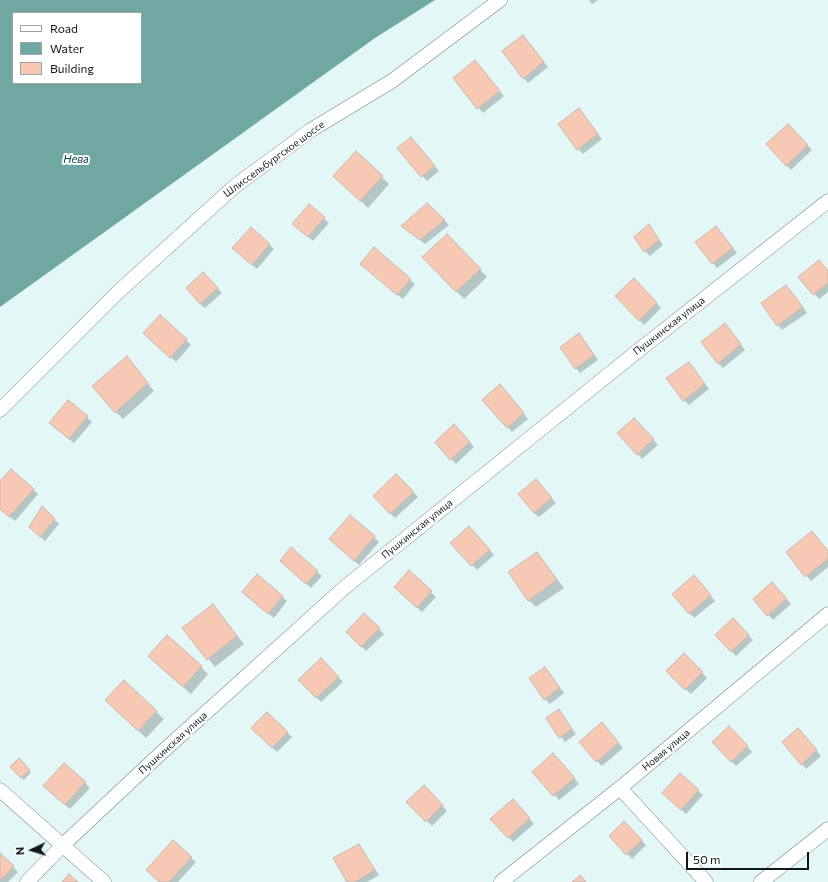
<!DOCTYPE html>
<meta charset="utf-8">
<style>
body{margin:0}
#map{position:relative;width:828px;height:882px;overflow:hidden;background:#e3f8f6;font-family:Commissioner,sans-serif}
canvas{display:block}
.legend{position:absolute;left:12px;top:12px;width:130px;height:72px;box-sizing:border-box;background:#fff;border:1px solid #a0a3a3;margin:0;padding:5px 7px;list-style:none;font-size:12px;color:#111918}
.legend li{display:flex;align-items:center;gap:8px;height:20px}
.legend b{width:20px;border:1px solid #a0a3a3}
.north{position:absolute;left:12px;top:830px;width:40px;height:40px;-webkit-text-stroke:3px #fff;paint-order:stroke;rotate:266deg;font-size:11px;font-weight:700;line-height:16px;text-align:center;color:#111918}
.north::after{content:'';display:block;margin:auto;width:14px;height:18px;background:#111918;clip-path:polygon(50% 0,100% 100%,50% 72%,0 100%)}
.scale{position:absolute;left:686px;top:852px;width:123px;height:18px;box-sizing:border-box;border:2px solid #111918;border-top:0;padding-left:5px;font-size:12px;line-height:14px;white-space:nowrap;color:#111918;-webkit-text-stroke:3px #fff;paint-order:stroke}
</style>
<div id="map">
<canvas width="828" height="882"></canvas>
<ul class="legend">
<li><b style="height:5px;background:#fff"></b>Road</li>
<li><b style="height:11px;background:#6fa8a3"></b>Water</li>
<li><b style="height:11px;background:#f7c8b4"></b>Building</li>
</ul>
<div class="north">N</div>
<div class="scale">50 m</div>
</div>
<script>
const ctx = document.querySelector('canvas').getContext('2d');
ctx.lineJoin = 'round';
function fill(path, color) {
  ctx.fillStyle = color;
  ctx.fill(path, 'evenodd');
}
function shape(rows) {
  const path = new Path2D();
  for (const r of rows) {
    path.moveTo(r[0], r[1]);
    for (let i = 2; i < r.length; i += 2) path.lineTo(r[i], r[i + 1]);
  }
  return path;
}
function strokePath(path, color, width, dash) {
  ctx.strokeStyle = color;
  ctx.lineWidth = width;
  ctx.lineCap = dash ? 'butt' : 'round';
  ctx.setLineDash(dash || []);
  ctx.stroke(path);
}
function write(font, color, halo, rows, align = 'center') {
  ctx.font = font + ' Commissioner,sans-serif';
  ctx.lineWidth = 4;
  ctx.setLineDash([]);
  ctx.textBaseline = 'middle';
  ctx.strokeStyle = halo;
  ctx.fillStyle = color;
  for (const [text, x, y, turn = 0] of rows) {
    ctx.save();
    ctx.translate(x, y);
    ctx.rotate((+turn || 0) * Math.PI / 180);
    ctx.textAlign = isNaN(turn) ? turn : align;
    if (halo) ctx.strokeText(text, 0, 0);
    ctx.fillText(text, 0, 0);
    ctx.restore();
  }
}
const water = shape([
 [0,0,435,0,375,38,0,307],
 [13,13,141,13,141,83,13,83]
]);
const shadow = shape([
 [589,0,598,0,592,4],
 [523,36,548,67,528,83,524,78],
 [479,66,504,96,483,113,454,78],
 [579,110,602,139,583,154,578,149],
 [788,125,812,150,791,170,768,145],
 [416,143,439,171,427,181,399,149],
 [356,153,389,184,368,208,342,183],
 [427,204,449,225,425,244,408,231],
 [324,218,329,223,313,241,298,229],
 [649,225,663,245,650,256,645,251],
 [251,228,274,249,257,269,238,253],
 [716,228,737,253,717,268,713,263],
 [447,235,487,277,464,299,424,257],
 [366,269,410,280,415,284,403,299],
 [828,271,828,292,819,299,800,277],
 [208,278,222,293,205,308,200,304],
 [634,279,661,308,644,325,617,296],
 [786,286,807,313,782,330,778,325],
 [729,329,745,350,723,368,718,363],
 [149,338,186,340,191,345,176,362],
 [583,339,598,360,580,373,576,368],
 [127,357,154,391,123,419,116,412],
 [689,363,709,389,689,405,684,400],
 [504,390,528,419,512,432,483,400],
 [69,401,92,422,74,443,55,428],
 [639,424,658,445,642,459,638,454],
 [459,430,474,447,456,464,451,459],
 [11,470,38,494,15,521,0,509,0,483],
 [396,475,418,497,395,518,374,496],
 [540,485,556,503,539,517,534,513],
 [42,508,59,524,45,541,35,532],
 [474,532,494,555,477,570,452,543],
 [812,532,828,551,828,567,811,581,787,552],
 [374,537,379,542,359,565,335,544],
 [537,553,564,588,536,607,529,600],
 [286,565,317,572,322,576,311,588],
 [409,572,436,597,422,612,400,591],
 [257,576,287,601,274,618,248,597],
 [699,581,715,601,694,618,673,594],
 [777,588,791,604,773,620,754,599],
 [213,606,244,644,215,667,184,628],
 [364,615,384,634,366,651,347,632],
 [733,619,753,640,736,656,716,635],
 [684,654,707,678,691,694,667,671],
 [321,660,343,682,321,702,300,680],
 [157,664,201,667,208,674,191,694],
 [545,668,564,693,550,704,545,699],
 [114,708,156,712,164,719,146,738],
 [558,711,576,734,565,742,547,719],
 [267,713,292,737,277,752,252,728],
 [606,729,623,748,602,766,597,761],
 [734,732,752,752,736,766,713,742],
 [803,734,821,756,806,769,802,764],
 [558,759,579,784,559,800,533,772],
 [19,760,31,772,24,780,11,767],
 [85,783,90,788,70,809,49,791],
 [424,786,447,811,432,826,408,802],
 [698,791,703,795,686,814,668,797],
 [517,805,534,824,513,842,492,819],
 [624,823,646,845,632,859,610,836],
 [358,845,379,875,367,882,349,882],
 [0,854,18,872,8,882,0,882],
 [191,858,196,862,178,882,160,882]
]);
const building = shape([
 [523,35,544,62,523,79,502,51,523,35],
 [475,60,500,91,477,109,453,78,475,60],
 [579,108,598,134,577,150,558,124,579,108],
 [788,124,808,145,786,166,766,144,788,124],
 [411,137,435,166,421,177,397,148,411,137],
 [356,151,383,176,360,201,333,176,356,151],
 [427,203,445,220,420,240,401,226,427,203],
 [309,204,325,217,308,237,292,224,309,204],
 [649,224,659,240,644,252,634,237,649,224],
 [716,226,733,248,712,264,695,242,716,226],
 [251,227,270,244,252,265,232,248,251,227],
 [447,234,481,269,456,292,422,257,447,234],
 [374,247,411,279,397,295,360,264,374,247],
 [819,260,828,271,828,283,813,295,798,277,819,260],
 [203,272,218,288,200,304,186,288,203,272],
 [634,278,657,303,639,321,615,296,634,278],
 [786,285,803,307,777,326,761,303,786,285],
 [160,315,187,339,170,358,143,333,160,315],
 [725,323,741,344,718,364,701,342,725,323],
 [579,333,594,355,575,369,560,347,579,333],
 [127,356,148,383,115,413,92,386,127,356],
 [689,362,705,384,683,401,666,378,689,362],
 [500,384,524,413,507,428,482,400,500,384],
 [68,400,88,416,69,439,49,423,68,400],
 [634,418,654,439,637,455,617,433,634,418],
 [454,424,470,442,450,460,435,442,454,424],
 [11,469,34,489,9,517,0,509,0,481,11,469],
 [396,474,414,492,390,514,373,496,396,474],
 [536,479,552,498,534,513,518,494,536,479],
 [42,506,55,519,40,537,29,527,42,506],
 [350,515,375,536,354,561,329,539,350,515],
 [469,526,490,550,471,566,450,543,469,526],
 [812,531,828,551,828,559,805,577,786,552,812,531],
 [291,547,318,571,306,584,280,561,291,547],
 [537,552,557,580,528,601,508,572,537,552],
 [409,570,432,591,417,608,394,587,409,570],
 [257,574,283,596,268,614,242,592,257,574],
 [694,575,711,595,689,614,672,594,694,575],
 [772,582,787,599,767,616,753,599,772,582],
 [213,604,237,636,207,660,182,628,213,604],
 [364,613,380,628,361,647,346,632,364,613],
 [733,618,749,635,731,652,715,635,733,618],
 [167,635,202,666,183,687,148,656,167,635],
 [684,653,703,672,685,690,666,671,684,653],
 [321,658,339,677,316,698,298,680,321,658],
 [545,667,560,688,544,700,529,678,545,667],
 [124,680,157,711,138,731,105,700,124,680],
 [559,709,572,729,559,738,546,718,559,709],
 [267,712,288,732,272,748,251,728,267,712],
 [602,722,619,743,596,762,579,742,602,722],
 [729,726,748,746,731,762,712,742,729,726],
 [798,728,817,750,801,765,782,742,798,728],
 [553,753,575,778,553,796,532,772,553,753],
 [19,758,30,770,21,778,10,767,19,758],
 [64,763,86,782,65,805,43,786,64,763],
 [680,773,699,790,681,810,662,793,680,773],
 [424,785,443,805,426,822,406,802,424,785],
 [513,799,530,818,508,838,490,819,513,799],
 [624,821,642,840,626,855,609,836,624,821],
 [173,840,192,857,169,882,159,882,146,870,173,840],
 [359,844,375,870,355,882,347,882,333,858,359,844],
 [0,853,14,866,0,881,0,853],
 [69,874,78,882,62,882,69,874],
 [580,875,586,882,572,882,580,875]
]);
const street = shape([
 [0,410,117,293,235,186,311,130,392,81,500,0],
 [620,788,706,882],
 [0,790,104,882],
 [27,882,63,845,160,754,344,588,639,350,828,201],
 [501,882,620,788,828,614],
 [761,882,828,829]
]);
const streetNames = [
 ["Шлиссельбургское шоссе",274,159,-36],
 ["Пушкинская улица",669,326,-38],
 ["Пушкинская улица",417,529,-39],
 ["Пушкинская улица",173,743,-42],
 ["Новая улица",666,750,-40]
];
const waterNames = [
 ["Нева",76,159]
];
fill(water, '#6fa8a3');
fill(shadow, '#0003');
fill(building, '#f7c8b4');
strokePath(building, '#c7b6af', 1);
strokePath(street, '#718483', 15);
strokePath(street, '#fff', 14);
write('10px', '#111918', '#fff', streetNames);
write('italic 11px', '#0a413e', '#fff', waterNames);
</script>
